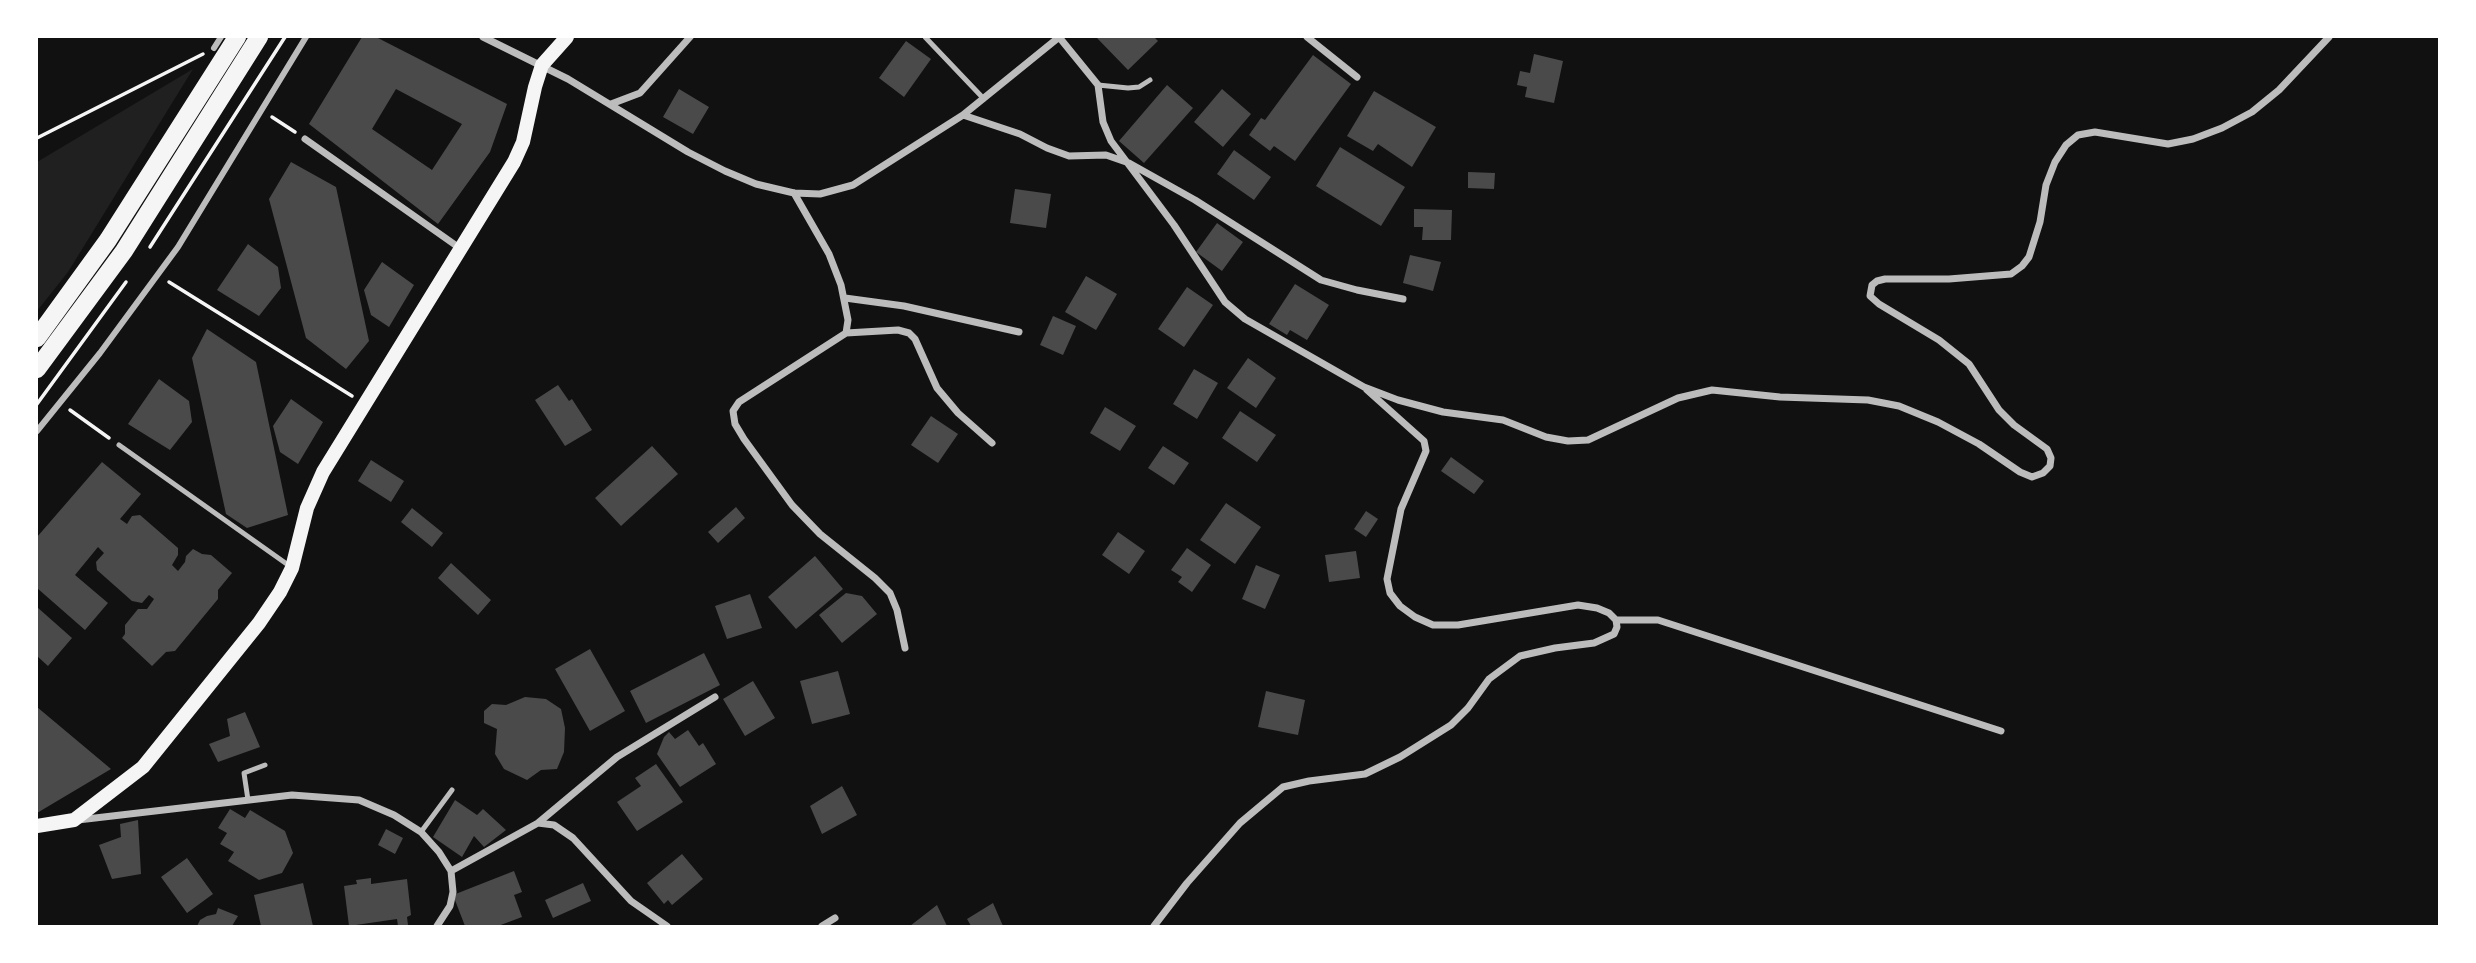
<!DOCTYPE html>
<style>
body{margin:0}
#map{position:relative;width:2476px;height:963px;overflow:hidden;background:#111;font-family:"Roboto Condensed",sans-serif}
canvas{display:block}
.frame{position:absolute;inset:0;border:38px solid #fff;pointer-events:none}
</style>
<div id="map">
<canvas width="2476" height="963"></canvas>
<div class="frame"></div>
</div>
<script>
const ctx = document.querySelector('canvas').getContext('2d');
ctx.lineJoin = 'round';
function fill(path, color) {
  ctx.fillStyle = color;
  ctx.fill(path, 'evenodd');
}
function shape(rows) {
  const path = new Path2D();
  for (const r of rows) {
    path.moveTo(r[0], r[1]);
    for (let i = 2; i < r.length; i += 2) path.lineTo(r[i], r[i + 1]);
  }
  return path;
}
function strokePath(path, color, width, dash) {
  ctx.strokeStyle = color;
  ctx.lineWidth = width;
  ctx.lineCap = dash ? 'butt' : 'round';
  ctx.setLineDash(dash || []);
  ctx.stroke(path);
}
const green = shape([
 [193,69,68,272,37,311,37,162]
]);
const building = shape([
 [362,37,376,37,507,104,490,152,438,224,309,124],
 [396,89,462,124,432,170,372,129],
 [1096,37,1154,37,1158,41,1128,70],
 [906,41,931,59,904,97,879,78],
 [1534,54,1563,61,1554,103,1525,97,1527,87,1517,85,1520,71,1530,73],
 [1313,55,1351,84,1295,161,1274,146,1270,151,1249,135,1261,118,1265,120],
 [1167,85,1193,108,1144,163,1119,141],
 [679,89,709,107,693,134,663,117],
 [1222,89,1251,114,1223,147,1194,122],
 [1374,91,1436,127,1412,167,1378,144,1373,151,1347,136],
 [1340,147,1405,187,1381,226,1316,186],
 [1234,150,1271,177,1254,200,1217,174],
 [291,162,336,187,369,341,346,369,306,338,269,199],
 [1468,172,1495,173,1494,189,1468,188],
 [1015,189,1051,194,1046,228,1010,223],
 [1414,209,1452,210,1451,240,1422,240,1423,227,1414,227],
 [1217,223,1243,242,1222,271,1196,252],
 [248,244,278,267,281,288,259,316,217,290],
 [1410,255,1441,262,1433,291,1403,283],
 [382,262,414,285,389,327,371,315,364,290],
 [1086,276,1117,294,1096,330,1065,312],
 [1295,284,1329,305,1307,340,1290,330,1287,335,1269,324],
 [1187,287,1213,305,1184,347,1158,329],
 [1053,316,1076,326,1063,355,1040,345],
 [207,329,256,362,288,515,247,528,226,514,192,358],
 [1248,358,1276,378,1256,408,1227,388],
 [1194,369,1218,383,1197,419,1173,404],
 [159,379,189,401,192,422,170,450,128,424],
 [558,385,569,401,572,399,592,430,565,446,535,400],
 [291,399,323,422,298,464,280,452,273,426],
 [1105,407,1136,426,1120,451,1090,433],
 [1240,411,1276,435,1257,462,1222,438],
 [931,416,958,434,938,463,911,445],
 [652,446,678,474,621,526,595,498],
 [1163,446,1189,463,1174,485,1148,468],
 [1451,457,1484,481,1474,494,1441,471],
 [371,460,404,481,391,502,358,481],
 [102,462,141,494,120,519,127,524,132,516,140,515,178,548,178,555,172,565,178,571,185,562,186,556,193,549,202,554,211,555,232,573,218,590,218,599,175,651,166,652,152,666,122,638,125,634,125,625,138,609,147,609,154,599,149,595,142,603,132,601,97,570,96,562,104,553,98,547,75,575,108,603,85,630,37,588,37,537],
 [1226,503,1261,527,1235,564,1200,540],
 [736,507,745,518,718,543,708,532],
 [412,508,443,533,432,547,401,522],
 [1366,511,1378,519,1366,537,1354,529],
 [1118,532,1145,551,1129,574,1102,555],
 [1187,548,1211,565,1192,592,1178,582,1182,577,1171,570],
 [1356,551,1360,578,1329,582,1325,555],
 [815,556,843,589,796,629,768,597],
 [451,563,491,600,478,615,438,578],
 [1256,565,1280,575,1265,609,1242,599],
 [846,593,862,596,877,614,842,643,819,615],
 [750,594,762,628,727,639,715,606],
 [37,607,72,638,48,666,37,656],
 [590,649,625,711,590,731,555,669],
 [704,653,720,685,646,723,630,691],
 [838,671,850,714,812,724,800,681],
 [753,681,775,718,745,736,723,699],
 [1266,691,1305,700,1298,735,1258,727],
 [525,697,546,699,561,709,565,728,564,752,557,769,541,770,527,780,504,769,495,754,497,729,484,723,484,711,492,704,506,705],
 [37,707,111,769,37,813],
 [245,712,260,747,218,762,209,744,230,736,227,719],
 [688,730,699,746,703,743,716,764,680,787,657,754,664,737,669,732,675,739],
 [656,764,683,802,637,831,617,802,641,786,635,778],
 [842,786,857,815,822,834,810,806],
 [455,800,477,815,483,809,506,830,484,847,474,836,462,857,433,837],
 [230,809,245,818,250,810,285,831,293,853,282,873,259,880,228,861,234,852,220,844,227,833,218,828],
 [138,820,141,874,112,879,99,845,121,837,120,824],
 [386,829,403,838,395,854,378,845],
 [682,854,703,879,672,905,668,900,664,904,647,883],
 [187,858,213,894,187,913,161,877],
 [514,871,522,892,514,895,522,917,498,926,465,926,453,895],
 [371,878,371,884,407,879,411,915,407,917,408,925,398,926,397,919,349,926,344,886,357,884,356,880],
 [303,883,313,926,261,926,254,895],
 [583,883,591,901,553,918,545,900],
 [993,903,1003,926,971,926,967,919],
 [937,905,947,926,910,926],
 [218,908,238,916,232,926,197,926,200,920,207,916,216,914]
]);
const path = shape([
 [272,117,295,132],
 [37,138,203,54],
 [150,247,285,37],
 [169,282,352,396],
 [37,404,126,282],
 [70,410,109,438]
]);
const service = shape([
 [925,37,984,99],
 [1098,85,1128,88,1139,87,1150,80],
 [119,445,291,567],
 [248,800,244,773,265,765],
 [421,832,452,790]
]);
const pedestrian = shape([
 [214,48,221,37],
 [37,431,100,353,178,247,306,37]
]);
const minor = shape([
 [483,37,568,79,688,152,725,171,756,184,794,193,820,194,853,185,963,115,1020,134,1047,148,1069,156,1106,155,1129,163,1195,200,1321,280,1357,290,1403,299],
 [1059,37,1098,85,1103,122,1111,141,1174,225,1225,302,1245,319,1364,387,1398,400,1443,412,1503,420,1546,437,1568,441,1588,440,1678,398,1712,390,1780,397,1868,400,1899,406,1938,422,1979,444,2020,472,2032,477,2043,473,2050,466,2051,458,2047,449,2014,425,1999,410,1969,364,1939,340,1879,304,1870,296,1872,285,1877,281,1885,279,1949,279,2011,274,2022,266,2029,257,2040,222,2046,185,2055,162,2066,145,2078,135,2095,132,2168,144,2193,139,2222,128,2252,112,2279,90,2329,37],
 [1307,37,1357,77],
 [611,104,640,93,690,37],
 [963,115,1058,38],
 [305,139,461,249],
 [794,193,829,254,841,285,848,320,846,333,739,402,733,411,735,424,744,439,792,505,820,534,875,578,890,593,897,610,905,648],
 [845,298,904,306,1019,332],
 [846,333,898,330,909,333,915,339,937,388,958,413,992,443],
 [1616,620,1658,620,2001,731],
 [78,820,292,795,359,800,394,815,421,832,439,852,451,871,453,892,450,906,437,926],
 [538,823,617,757,715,697],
 [451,871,538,823,554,825,573,838,631,901,667,926],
 [822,926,835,918],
 [1154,926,1187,883,1240,823,1283,787,1309,781,1365,774,1400,757,1451,725,1468,708,1489,679,1520,656,1555,648,1594,643,1614,634,1617,627,1616,620,1609,613,1597,608,1578,605,1458,625,1433,625,1415,617,1400,606,1390,593,1387,579,1401,509,1426,451,1424,441,1367,390]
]);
const secondary = shape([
 [37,826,74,820,143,767,259,623,280,592,292,568,307,508,323,472,514,162,523,142,535,87,542,65,567,37]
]);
const primary = shape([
 [37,338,108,240,237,37],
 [37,369,124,251,259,37]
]);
fill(green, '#202020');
fill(building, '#4a4a4a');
strokePath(path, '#f5f5f5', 3.5);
strokePath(service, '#bcbcbc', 5);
strokePath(pedestrian, '#bcbcbc', 6);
strokePath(minor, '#bcbcbc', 7);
strokePath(secondary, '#f5f5f5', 14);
strokePath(primary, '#f5f5f5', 18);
</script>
